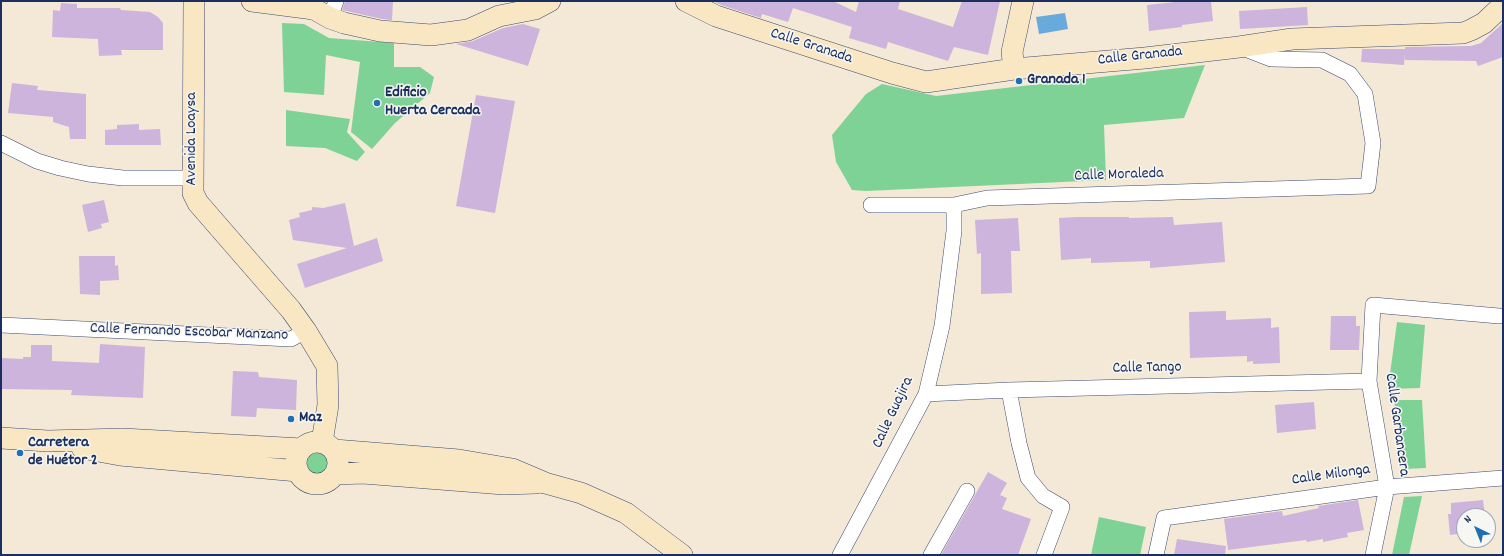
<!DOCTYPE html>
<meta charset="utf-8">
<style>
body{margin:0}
#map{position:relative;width:1504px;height:556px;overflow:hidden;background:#f4e8d7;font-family:Dekko,sans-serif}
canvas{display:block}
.frame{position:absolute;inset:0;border:2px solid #1b2f5e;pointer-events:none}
.north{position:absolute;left:1456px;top:508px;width:40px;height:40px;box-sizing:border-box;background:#f6f6f2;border:1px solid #9ea6b7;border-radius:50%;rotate:317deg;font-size:11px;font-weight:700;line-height:16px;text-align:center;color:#1b2f5e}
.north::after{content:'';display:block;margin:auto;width:14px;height:18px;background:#1f6fb2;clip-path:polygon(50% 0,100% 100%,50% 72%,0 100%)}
</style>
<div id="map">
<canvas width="1504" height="556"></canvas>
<div class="frame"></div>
<div class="north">N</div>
</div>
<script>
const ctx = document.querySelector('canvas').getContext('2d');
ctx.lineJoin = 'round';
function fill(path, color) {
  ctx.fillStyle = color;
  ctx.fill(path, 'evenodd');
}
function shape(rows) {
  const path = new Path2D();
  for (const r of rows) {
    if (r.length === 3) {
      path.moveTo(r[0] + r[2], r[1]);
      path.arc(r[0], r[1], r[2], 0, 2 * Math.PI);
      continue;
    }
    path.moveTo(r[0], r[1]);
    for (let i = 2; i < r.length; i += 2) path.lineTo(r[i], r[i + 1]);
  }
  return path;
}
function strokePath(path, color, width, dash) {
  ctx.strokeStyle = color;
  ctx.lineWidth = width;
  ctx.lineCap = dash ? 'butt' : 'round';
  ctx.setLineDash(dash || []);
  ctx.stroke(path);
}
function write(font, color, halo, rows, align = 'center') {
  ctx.font = font + ' Dekko,sans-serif';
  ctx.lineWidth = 3;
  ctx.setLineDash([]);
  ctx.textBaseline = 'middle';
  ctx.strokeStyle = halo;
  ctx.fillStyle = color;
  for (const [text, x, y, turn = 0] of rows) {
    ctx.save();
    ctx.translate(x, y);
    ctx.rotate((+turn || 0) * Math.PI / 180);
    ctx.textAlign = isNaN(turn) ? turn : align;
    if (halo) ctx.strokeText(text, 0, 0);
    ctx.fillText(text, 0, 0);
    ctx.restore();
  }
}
const green = shape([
 [282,23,304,24,329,38,394,43,394,67,420,67,434,77,430,93,395,123,372,149,351,132,360,62,326,55,324,95,284,92],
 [1205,65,1184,118,1104,125,1106,180,866,191,852,190,836,162,832,135,866,94,882,84,936,96],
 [286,110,350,119,347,132,365,152,357,161,325,148,286,146],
 [1397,322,1425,325,1420,388,1391,389,1390,374],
 [1394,400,1422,400,1426,468,1405,469],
 [318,464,11],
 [1422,496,1409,555,1392,555,1404,497],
 [1099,517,1146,527,1140,555,1091,555]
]);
const water = shape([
 [1065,13,1068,29,1039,34,1036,17]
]);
const building = shape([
 [345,1,393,1,392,20,382,19,342,10],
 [713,1,833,1,856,12,859,1,900,1,898,9,953,27,962,1,1000,1,988,55,954,47,948,61,888,42,886,49,849,38,852,27,793,8,788,22,762,14,761,18,721,5],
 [1185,1,1211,1,1213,21,1182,25,1182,27,1149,31,1147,5],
 [61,3,77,4,77,8,120,8,121,10,150,12,158,17,163,23,163,50,121,50,122,55,99,56,98,39,52,37,53,10,60,11],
 [1307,7,1308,25,1240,29,1239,11],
 [1503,23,1503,57,1478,66,1476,61,1405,60,1405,54,1404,65,1361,62,1362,49,1405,49,1405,47,1471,46,1481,43],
 [523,24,540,29,528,66,456,44,473,41,503,28],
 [12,83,38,86,37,90,86,94,86,139,70,139,69,127,53,122,53,117,8,113],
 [476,95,515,101,495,213,456,206],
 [139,124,139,130,160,129,161,145,105,145,105,130,117,129,117,125],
 [104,200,109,222,101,224,102,228,88,232,82,205],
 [345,203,354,246,377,238,383,261,305,288,297,264,347,248,293,240,289,220,300,217,299,213,312,210,312,207,323,208],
 [1078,217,1129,217,1129,218,1173,217,1174,225,1222,222,1225,262,1150,268,1150,261,1091,263,1091,258,1061,260,1059,218],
 [1018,218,1020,251,1011,251,1012,293,981,294,981,253,977,254,975,220],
 [79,256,115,256,115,266,118,265,119,280,100,281,100,295,80,294],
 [1226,311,1226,320,1271,318,1271,328,1279,327,1280,363,1253,364,1253,361,1247,362,1247,356,1190,358,1189,312],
 [1331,316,1356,316,1356,326,1360,326,1359,350,1330,350],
 [100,344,145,347,143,398,71,395,72,390,1,389,1,358,23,359,23,357,31,357,31,345,52,345,52,361,99,363],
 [233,371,258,372,259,377,297,380,296,410,257,408,256,417,231,416],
 [1314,402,1316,429,1277,433,1275,405],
 [988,472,1007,483,1000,495,1007,498,1002,509,1031,519,1018,555,941,555],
 [1358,500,1364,530,1347,533,1348,537,1323,542,1323,539,1307,542,1306,540,1228,550,1224,519,1282,511,1283,516,1319,508,1318,506],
 [1483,500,1485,516,1464,516,1464,533,1450,535,1448,514,1451,514,1451,503],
 [1177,539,1226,546,1225,555,1174,555]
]);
const street = shape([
 [330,18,336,1],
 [1,143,37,161,60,168,88,174,123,178,192,178],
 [871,205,954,205,987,198,1368,186,1373,143,1365,94,1350,74,1322,60,1271,59,1240,47],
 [1,325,291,339,306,331],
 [1009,390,1019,443,1028,478,1043,496,1062,507,1044,555],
 [926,394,1009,390,1369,381],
 [840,555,926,394,942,326,954,231,954,205],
 [931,555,967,491],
 [1156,555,1164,518,1387,487,1503,478],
 [1373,555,1387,487,1369,381,1373,305,1499,316]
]);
const secondary = shape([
 [194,1,193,193,198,203,291,310,306,331,327,366,328,405,322,442],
 [252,1,314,9,330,18,344,23,380,31,431,35,468,30,499,16,535,9,550,1],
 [686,1,716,16,892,73,926,82,1014,69,1145,58,1239,47,1292,39,1463,33,1471,30,1484,23,1503,5],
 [1014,69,1012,52,1023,1],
 [1,438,48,441,123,439,302,449],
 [317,463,21],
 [82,448,120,455,298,471],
 [334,450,459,460,512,469,545,483,581,493,626,513,682,555],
 [336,474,363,473,504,484,536,483]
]);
const markers = [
 [1019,81,4,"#1f6fb2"],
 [377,103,4,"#1f6fb2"],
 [291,419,4,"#1f6fb2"],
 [20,453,4,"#1f6fb2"]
];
const streetNames = [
 ["Calle Granada",811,47,18],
 ["Calle Granada",1140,57,-6],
 ["Avenida Loaysa",193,139,-90],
 ["Calle Moraleda",1119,176,-2],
 ["Calle Fernando Escobar Manzano",189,333,2],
 ["Calle Tango",1147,369,-1],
 ["Calle Guajira",894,413,-65],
 ["Calle Garbancera",1396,425,82],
 ["Calle Milonga",1331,476,-8]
];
const poiNames = [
 ["Granada 1",1027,81],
 ["Edificio",385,94],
 ["Huerta Cercada",385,112],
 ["Maz",299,419],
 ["Carretera",28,444],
 ["de Huétor 2",28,462]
];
fill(green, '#7fd295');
fill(water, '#68aadc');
fill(building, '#ccb4dc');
strokePath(street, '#3c4b70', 16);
strokePath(secondary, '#3c4b70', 22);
strokePath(street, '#fff', 15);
strokePath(secondary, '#f9e7c3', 21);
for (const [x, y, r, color] of markers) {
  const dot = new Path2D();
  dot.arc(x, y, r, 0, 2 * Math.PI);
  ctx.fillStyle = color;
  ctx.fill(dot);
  strokePath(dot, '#f6f6f2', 1.5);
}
write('16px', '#1b2f5e', '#f6f6f2', streetNames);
write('bold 16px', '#1b2f5e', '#f6f6f2', poiNames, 'left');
</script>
